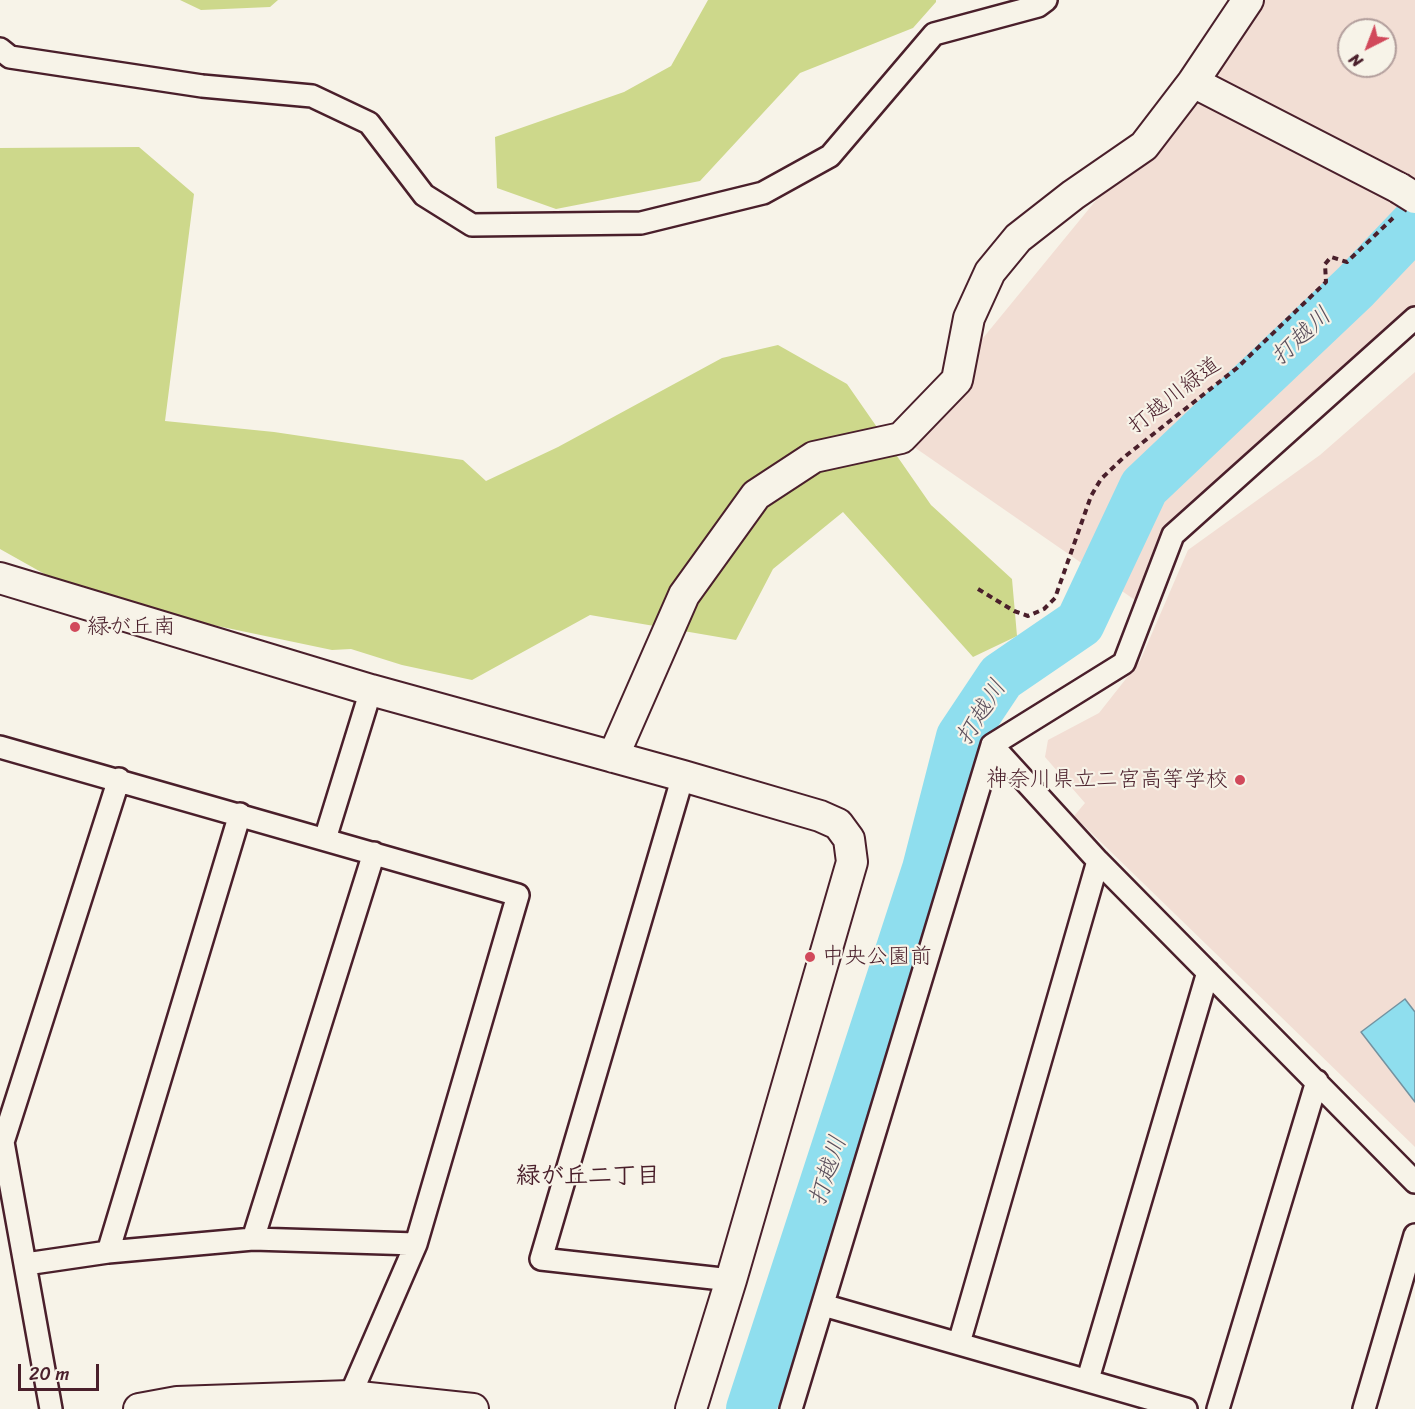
<!DOCTYPE html>
<meta charset="utf-8">
<style>
body{margin:0}
#map{position:relative;width:1415px;height:1409px;overflow:hidden;background:#f7f3e8;font-family:Sriracha,sans-serif}
canvas{display:block}
.north{position:absolute;left:1337px;top:18px;width:60px;height:60px;box-sizing:border-box;background:#f7f3e8;border:2px solid #b29e9c;border-radius:50%;rotate:222deg;font-size:16px;font-weight:700;line-height:24px;text-align:center;color:#4a1f2b}
.north::after{content:'';display:block;margin:auto;width:21px;height:27px;background:#d1495b;clip-path:polygon(50% 0,100% 100%,50% 72%,0 100%)}
.scale{position:absolute;left:18px;top:1364px;width:81px;height:27px;box-sizing:border-box;border:3px solid #4a1f2b;border-top:0;padding-left:8px;font-size:18px;line-height:21px;white-space:nowrap;color:#4a1f2b;-webkit-text-stroke:4px #f7f3e8;paint-order:stroke}
</style>
<div id="map">
<canvas width="1415" height="1409"></canvas>
<div class="north">N</div>
<div class="scale">20 m</div>
</div>
<script>
const ctx = document.querySelector('canvas').getContext('2d');
ctx.lineJoin = 'round';
function fill(path, color) {
  ctx.fillStyle = color;
  ctx.fill(path, 'evenodd');
}
function shape(rows) {
  const path = new Path2D();
  for (const r of rows) {
    path.moveTo(r[0], r[1]);
    for (let i = 2; i < r.length; i += 2) path.lineTo(r[i], r[i + 1]);
  }
  return path;
}
function strokePath(path, color, width, dash) {
  ctx.strokeStyle = color;
  ctx.lineWidth = width;
  ctx.lineCap = dash ? 'butt' : 'round';
  ctx.setLineDash(dash || []);
  ctx.stroke(path);
}
function write(font, color, halo, rows, align = 'center') {
  ctx.font = font + ' Sriracha,"Klee One",sans-serif';
  ctx.lineWidth = 4.5;
  ctx.setLineDash([]);
  ctx.textBaseline = 'middle';
  ctx.strokeStyle = halo;
  ctx.fillStyle = color;
  for (const [text, x, y, turn = 0] of rows) {
    ctx.save();
    ctx.translate(x, y);
    ctx.rotate((+turn || 0) * Math.PI / 180);
    ctx.textAlign = isNaN(turn) ? turn : align;
    if (halo) ctx.strokeText(text, 0, 0);
    ctx.fillText(text, 0, 0);
    ctx.restore();
  }
}
const built = shape([
 [1248,0,1415,0,1415,318,1182,527,1145,607,901,438,1193,82],
 [1349,30,1385,30,1385,66,1349,66],
 [1415,372,1415,1147,1074,816,1085,803,1045,757,1048,740,1099,713,1140,661,1188,550,1320,455]
]);
const green = shape([
 [180,0,278,0,270,7,201,10],
 [708,0,936,0,936,2,913,28,800,73,700,181,556,209,497,188,495,137,624,92,671,66],
 [139,147,194,194,165,421,274,432,463,460,486,481,558,447,722,358,778,345,847,384,931,505,1012,579,1017,636,973,657,843,512,773,569,736,640,590,615,472,680,402,665,351,649,332,650,146,611,73,590,0,549,0,148]
]);
const water = shape([
 [1405,999,1415,1012,1415,1102,1361,1032,1405,999]
]);
const river = shape([
 [751,1409,927,869,961,737,1001,677,1080,623,1144,487,1355,287,1415,224]
]);
const path = shape([
 [978,589,1014,611,1028,616,1044,609,1055,598,1091,496,1101,479,1123,458,1237,368,1326,282,1325,264,1331,257,1347,262,1393,218]
]);
const street = shape([
 [0,49,10,57,202,86,312,96,369,123,424,195,472,225,641,223,763,193,830,156,934,34,1038,6,1046,0],
 [992,745,1098,861,1415,1182],
 [0,747,518,895,416,1244,350,1396],
 [683,776,541,1259,731,1280],
 [325,839,371,690],
 [253,1239,374,853],
 [108,1252,240,814],
 [26,1264,108,1252,253,1239,416,1244],
 [823,1305,1186,1409],
 [959,1343,1098,861],
 [1088,1379,1208,972],
 [51,1409,3,1142,119,779],
 [791,1409,992,745,1124,663,1173,535,1415,318],
 [1218,1409,1317,1081],
 [1364,1409,1415,1235]
]);
const secondary = shape([
 [1193,82,1399,188],
 [0,578,371,690,683,776,820,816,838,824,849,839,852,862,731,1280,691,1409],
 [613,757,684,595,756,495,814,457,901,438,957,380,969,318,990,272,1018,238,1073,195,1144,146,1193,82,1248,0],
 [139,1409,177,1402,350,1396,473,1409]
]);
const secondaryBridge = shape([
 [1399,188,1415,198]
]);
const markers = [
 [75,627,6,"#d1495b"],
 [1240,780,6,"#d1495b"],
 [810,957,6,"#d1495b"]
];
const streetNames = [
 ["打越川緑道",1175,396,-38]
];
const poiNames = [
 ["緑が丘南",87,627],
 ["神奈川県立二宮高等学校",1228,780,"right"],
 ["中央公園前",822,957]
];
const waterNames = [
 ["打越川",1302,337,-43],
 ["打越川",982,713,-58],
 ["打越川",829,1171,-72]
];
const neighbourhoodNames = [
 ["緑が丘二丁目",588,1177]
];
fill(built, '#f2ded4');
fill(green, '#cdd88b');
fill(water, '#8fdeee');
strokePath(water, '#7392a0', 1.5);
strokePath(river, '#8fdeee', 50);
strokePath(street, '#4a1f2b', 26);
strokePath(secondary, '#4a1f2b', 34);
strokePath(path, '#4a1f2b', 4, [6, 4.5]);
strokePath(street, '#f7f3e8', 21);
strokePath(secondary, '#f7f3e8', 30);
strokePath(secondaryBridge, '#4a1f2b', 34, []);
strokePath(secondaryBridge, '#f7f3e8', 30);
for (const [x, y, r, color] of markers) {
  const dot = new Path2D();
  dot.arc(x, y, r, 0, 2 * Math.PI);
  ctx.fillStyle = color;
  ctx.fill(dot);
  strokePath(dot, '#f7f3e8', 2);
}
write('22px', '#4a1f2b', '#f7f3e8', streetNames);
write('22px', '#4a1f2b', '#f7f3e8', poiNames, 'left');
write('italic 24px', '#5b4f5c', '#f7f3e8', waterNames);
write('bold 24px', '#4a1f2b', '#f7f3e8', neighbourhoodNames);
</script>
